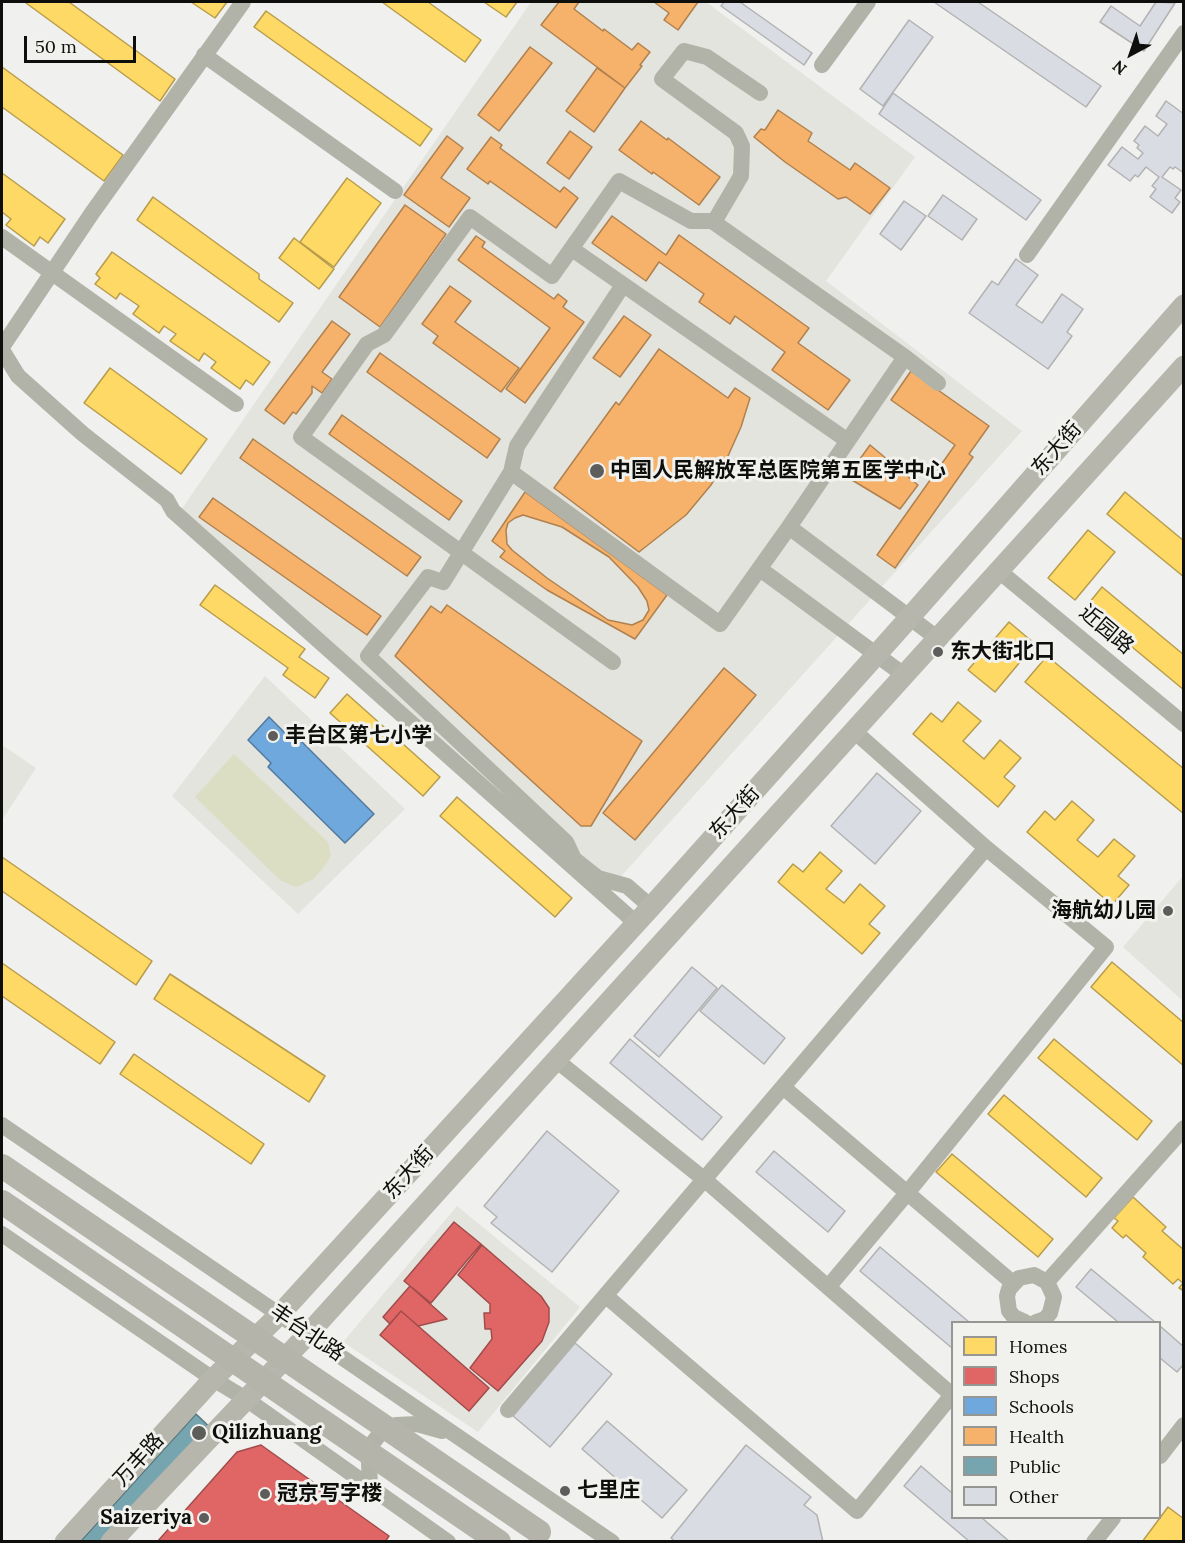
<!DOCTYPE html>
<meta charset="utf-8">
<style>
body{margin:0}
#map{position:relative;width:1185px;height:1543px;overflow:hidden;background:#f0f0ee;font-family:Lora,serif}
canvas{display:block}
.frame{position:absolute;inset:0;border:3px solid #0e0e0c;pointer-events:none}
.legend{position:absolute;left:951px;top:1321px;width:210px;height:198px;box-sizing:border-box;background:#f1f1ed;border:2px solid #969693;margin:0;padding:8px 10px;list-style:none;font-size:18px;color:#0e0e0c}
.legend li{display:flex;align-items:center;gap:12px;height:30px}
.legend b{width:30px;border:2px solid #969693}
.north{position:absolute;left:1101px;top:24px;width:60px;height:60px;-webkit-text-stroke:4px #f1f1ed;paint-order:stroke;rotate:220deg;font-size:16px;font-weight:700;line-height:24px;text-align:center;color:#0e0e0c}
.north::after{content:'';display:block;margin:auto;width:21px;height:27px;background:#0e0e0c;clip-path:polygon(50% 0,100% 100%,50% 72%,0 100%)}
.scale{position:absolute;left:24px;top:36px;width:112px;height:27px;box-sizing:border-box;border:3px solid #0e0e0c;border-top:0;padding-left:8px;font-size:18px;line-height:21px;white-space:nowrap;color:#0e0e0c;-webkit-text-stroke:4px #f1f1ed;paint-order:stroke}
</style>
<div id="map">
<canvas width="1185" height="1543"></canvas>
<div class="frame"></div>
<ul class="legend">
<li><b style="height:16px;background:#ffd966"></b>Homes</li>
<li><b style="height:16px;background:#e06666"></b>Shops</li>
<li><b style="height:16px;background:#6fa8dc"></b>Schools</li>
<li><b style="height:16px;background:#f6b26b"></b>Health</li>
<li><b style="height:16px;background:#76a5af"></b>Public</li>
<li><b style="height:16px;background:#dadce4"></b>Other</li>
</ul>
<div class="north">N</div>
<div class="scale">50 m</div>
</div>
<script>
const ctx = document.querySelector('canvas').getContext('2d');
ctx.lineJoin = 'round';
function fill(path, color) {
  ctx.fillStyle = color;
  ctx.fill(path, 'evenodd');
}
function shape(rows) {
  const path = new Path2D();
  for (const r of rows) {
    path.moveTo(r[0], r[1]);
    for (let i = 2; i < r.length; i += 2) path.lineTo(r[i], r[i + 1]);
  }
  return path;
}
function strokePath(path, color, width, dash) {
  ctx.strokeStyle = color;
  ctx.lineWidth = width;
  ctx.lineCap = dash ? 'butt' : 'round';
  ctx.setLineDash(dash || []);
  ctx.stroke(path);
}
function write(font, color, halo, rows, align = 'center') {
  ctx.font = font + ' Lora,"Noto Sans SC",serif';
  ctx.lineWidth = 6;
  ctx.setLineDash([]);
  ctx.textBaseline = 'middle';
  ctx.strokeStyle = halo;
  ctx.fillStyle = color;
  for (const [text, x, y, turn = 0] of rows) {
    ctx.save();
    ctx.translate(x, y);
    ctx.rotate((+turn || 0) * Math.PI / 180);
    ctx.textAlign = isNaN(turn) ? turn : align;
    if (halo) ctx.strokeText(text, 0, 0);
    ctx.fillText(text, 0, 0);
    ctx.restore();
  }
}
const built = shape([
 [531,2,706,2,915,157,826,281,1022,431,607,892,181,510],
 [265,676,405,809,298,914,172,796],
 [2,745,36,768,2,820],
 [1183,876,1183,1001,1123,947],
 [457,1206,580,1307,478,1432,343,1342]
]);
const green = shape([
 [234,754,328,842,331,855,327,863,314,879,296,887,280,880,195,797]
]);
const homes = shape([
 [27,2,69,2,175,79,160,101,26,3,27,2],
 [191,2,227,2,215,18,191,2],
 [382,2,428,2,481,40,465,62,382,2],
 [484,2,517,2,506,17,484,2],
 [266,11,432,129,420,146,254,27,266,11],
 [2,67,123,155,104,181,2,107,2,67],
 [2,173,65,219,48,243,40,237,34,246,6,225,11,219,2,212,2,173],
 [347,178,381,203,334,267,300,242,347,178],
 [153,197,259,274,259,279,293,303,279,322,137,220,153,197],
 [294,238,334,269,319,289,279,258,294,238],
 [112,252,270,362,253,385,246,380,240,389,211,368,216,362,204,353,199,361,170,341,176,334,164,326,159,333,133,314,139,306,120,293,116,299,95,284,100,278,96,274,112,252],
 [110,368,207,439,181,474,84,403,110,368],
 [1125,492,1184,541,1184,577,1107,514,1125,492],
 [1088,530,1115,552,1075,600,1048,578,1088,530],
 [215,585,305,649,299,657,329,678,315,698,283,675,288,668,200,605,215,585],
 [1102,587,1184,655,1184,690,1085,608,1102,587],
 [1009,622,1035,644,995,692,968,670,1009,622],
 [1047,656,1184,769,1184,814,1025,682,1047,656],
 [347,694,440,777,423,796,330,713,347,694],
 [958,702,981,721,963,741,984,759,1000,740,1021,758,1004,777,1015,786,998,807,913,734,931,713,942,722,958,702],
 [457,797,572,898,555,917,440,816,457,797],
 [1072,801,1094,820,1077,840,1098,857,1114,839,1135,856,1118,876,1129,885,1112,905,1027,832,1045,811,1055,820,1072,801],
 [820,852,842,871,826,889,844,903,860,884,885,906,869,924,880,933,862,954,778,882,793,864,803,872,820,852],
 [2,857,152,961,136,985,2,891,2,857],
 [1112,962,1184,1023,1184,1066,1091,987,1112,962],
 [2,963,115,1042,100,1064,2,996,2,963],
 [170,974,325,1076,309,1102,154,999,170,974],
 [1054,1039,1152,1121,1137,1140,1038,1058,1054,1039],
 [134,1054,264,1144,251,1164,120,1074,134,1054],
 [1004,1095,1102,1178,1086,1197,988,1114,1004,1095],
 [952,1154,1053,1239,1038,1257,936,1172,952,1154],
 [1133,1197,1166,1227,1162,1231,1184,1250,1184,1291,1179,1288,1183,1283,1178,1279,1173,1284,1143,1257,1146,1253,1126,1235,1123,1238,1112,1228,1118,1221,1114,1218,1133,1197],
 [1168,1507,1184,1519,1184,1542,1142,1542,1168,1507]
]);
const shops = shape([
 [454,1222,481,1244,431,1303,404,1281,454,1222],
 [482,1245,541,1296,549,1308,549,1322,542,1341,498,1391,470,1368,492,1339,491,1329,485,1329,484,1313,490,1313,490,1304,458,1275,482,1245],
 [410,1286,447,1319,418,1326,401,1311,390,1324,383,1317,410,1286],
 [401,1311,489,1388,469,1411,380,1335,401,1311],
 [261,1445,389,1536,385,1542,157,1542,237,1452,261,1445]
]);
const schools = shape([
 [269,717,293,741,296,736,374,814,345,843,268,767,271,763,248,740,269,717]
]);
const health = shape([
 [559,2,579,2,574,9,603,31,604,29,632,50,638,43,650,52,640,65,642,66,625,88,541,25,559,2],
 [654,2,698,2,678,30,664,20,669,13,654,2],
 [530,47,552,63,499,131,478,115,530,47],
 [597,68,625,88,594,132,566,111,597,68],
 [778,110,812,133,808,141,850,170,855,163,890,188,870,214,846,197,838,199,785,162,754,137,761,129,765,130,778,110],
 [641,121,667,140,668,138,720,177,699,205,653,172,652,174,619,150,641,121],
 [570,131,592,147,569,179,547,163,570,131],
 [447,136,463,148,441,178,470,198,449,227,404,195,447,136],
 [491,137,502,145,500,148,560,192,564,187,578,198,556,228,490,181,488,184,467,169,491,137],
 [405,205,446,234,380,327,339,297,405,205],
 [612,216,666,255,679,235,809,328,798,343,850,380,828,410,772,370,785,352,735,316,730,324,699,302,704,294,659,262,646,281,592,243,612,216],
 [476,236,485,242,482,247,554,299,558,294,567,301,563,307,584,322,525,403,506,389,550,328,458,260,476,236],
 [450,286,471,301,455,322,519,368,501,392,433,343,438,336,422,324,450,286],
 [624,316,651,335,620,377,593,358,624,316],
 [332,321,350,334,322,372,332,379,322,393,312,386,312,393,296,414,293,412,284,424,265,410,332,321],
 [659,349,728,398,735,388,750,398,741,427,728,456,711,485,686,515,639,552,554,488,616,402,619,405,659,349],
 [380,353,500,439,487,458,367,372,380,353],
 [911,371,989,426,969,454,973,457,895,568,877,555,955,445,891,400,911,371],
 [342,415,462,501,449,520,329,434,342,415],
 [253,439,421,557,407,576,240,458,253,439],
 [870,445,918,485,900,509,847,477,870,445],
 [525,492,667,595,635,639,547,590,500,557,505,551,492,541,525,492],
 [213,498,381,616,367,635,199,517,213,498],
 [523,515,562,527,609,557,638,587,647,601,649,610,643,620,632,625,608,620,547,578,512,550,507,544,506,530,508,523,515,518,523,515],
 [447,605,642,741,591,826,581,826,395,656,431,606,441,613,447,605],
 [724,668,756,695,635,840,603,813,724,668]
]);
const public = shape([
 [196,1414,219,1436,124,1542,80,1542,196,1414]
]);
const building = shape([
 [724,2,740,2,812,53,804,65,721,6,724,2],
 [934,2,978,2,1101,86,1086,107,934,2],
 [1156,2,1175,3,1144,51,1100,22,1111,6,1140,26,1156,2],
 [909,20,933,37,883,106,860,89,909,20],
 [893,93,1041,200,1026,220,879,114,893,93],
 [1166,101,1184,114,1184,173,1175,167,1173,169,1170,167,1162,177,1181,190,1175,198,1180,202,1172,213,1150,197,1156,189,1152,186,1159,177,1146,167,1138,177,1135,175,1130,181,1108,165,1122,147,1138,159,1143,153,1137,148,1139,145,1134,141,1145,126,1158,136,1167,124,1156,116,1166,101],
 [943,195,977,219,962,240,928,216,943,195],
 [904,201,926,216,901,250,880,234,904,201],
 [1016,259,1038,275,1016,305,1042,323,1062,294,1083,309,1067,332,1072,336,1048,369,969,313,992,281,998,285,1016,259],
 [877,773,921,811,875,864,831,826,877,773],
 [692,967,717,988,659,1057,634,1036,692,967],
 [722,985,785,1038,764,1064,700,1011,722,985],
 [630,1039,722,1117,702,1140,610,1063,630,1039],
 [547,1131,619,1191,552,1272,491,1223,497,1217,484,1206,547,1131],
 [774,1151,845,1211,828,1232,756,1172,774,1151],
 [880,1247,969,1322,952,1322,952,1348,860,1271,880,1247],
 [1091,1269,1155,1322,1118,1322,1076,1287,1091,1269],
 [1160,1326,1184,1347,1184,1364,1177,1372,1160,1358,1160,1326],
 [575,1343,612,1374,550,1447,513,1416,575,1343],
 [607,1421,687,1490,662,1518,582,1449,607,1421],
 [746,1445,811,1497,804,1505,817,1515,823,1542,676,1542,671,1538,746,1445],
 [921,1466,952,1493,952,1518,982,1518,1010,1542,970,1542,904,1486,921,1466]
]);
const minor = shape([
 [204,55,395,191],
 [822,65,868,2],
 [714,222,741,176,742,146,736,133,662,79,684,51,707,57,760,93],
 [2,237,236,404],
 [572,249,848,441],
 [1027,255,1184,33],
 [2,347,92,213,243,2],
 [2,350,18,376,83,434,167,500,173,511,636,923],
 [511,472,517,446,623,285],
 [789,527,937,638],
 [760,569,904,675],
 [999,571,1184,724],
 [613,662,301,437,367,344,384,335,470,217,552,276,619,181,691,221,712,221,905,357,938,383],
 [651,907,627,886,598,878,574,859,566,842,368,656,428,577,443,582,511,472,720,624,789,527,905,357],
 [556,1060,705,1180,952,1395],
 [783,1087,1013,1283],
 [2,1125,612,1542],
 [2,1234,213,1379,246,1399,448,1542],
 [1047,1282,1184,1128],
 [829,1286,908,1192,1106,947,986,848,854,731],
 [606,1296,857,1511,952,1395],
 [1025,1322,1014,1317,1009,1311,1007,1296,1009,1289,1019,1278,1034,1275,1047,1282,1054,1297,1050,1313,1045,1319,1036,1322],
 [508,1410,986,848],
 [1160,1456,1184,1425],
 [370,1486,369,1463,371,1445,379,1435,396,1425,417,1424,442,1431],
 [1094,1542,1113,1518]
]);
const major = shape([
 [65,1542,213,1379,280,1314,651,907,910,617,1184,305],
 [111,1542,309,1333,1184,366]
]);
const highwayBridge = shape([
 [2,1166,539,1532],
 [2,1202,499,1542]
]);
const markers = [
 [597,471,8,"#5d5d5b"],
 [938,652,6,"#5d5d5b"],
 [273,736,6,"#5d5d5b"],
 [1168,911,6,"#5d5d5b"],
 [199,1433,8,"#5d5d5b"],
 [565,1491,6,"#5d5d5b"],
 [265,1494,6,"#5d5d5b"],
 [204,1518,6,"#5d5d5b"]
];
const streetNames = [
 ["东大街",1057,449,-49],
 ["近园路",1106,630,40],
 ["东大街",735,813,-48],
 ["东大街",409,1173,-48],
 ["丰台北路",307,1333,34],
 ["万丰路",139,1460,-48]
];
const poiNames = [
 ["中国人民解放军总医院第五医学中心",610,471],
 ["东大街北口",950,652],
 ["丰台区第七小学",285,736],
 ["海航幼儿园",1156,911,"right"],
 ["Qilizhuang",212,1433],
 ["七里庄",577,1491],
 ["冠京写字楼",277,1494],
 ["Saizeriya",192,1518,"right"]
];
fill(built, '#e3e4dd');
fill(green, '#dcdec3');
fill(homes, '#ffd966');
strokePath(homes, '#b79c4b', 1.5);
fill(shops, '#e06666');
strokePath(shops, '#a14c4b', 1.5);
fill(schools, '#6fa8dc');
strokePath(schools, '#527a9e', 1.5);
fill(health, '#f6b26b');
strokePath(health, '#b0814e', 1.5);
fill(public, '#76a5af');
strokePath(public, '#57787e', 1.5);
fill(building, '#dadce4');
strokePath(building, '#b2b2b2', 1.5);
strokePath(minor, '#b2b3a8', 16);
strokePath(major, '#b6b6ad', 21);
strokePath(highwayBridge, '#b4b4ab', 24);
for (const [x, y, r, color] of markers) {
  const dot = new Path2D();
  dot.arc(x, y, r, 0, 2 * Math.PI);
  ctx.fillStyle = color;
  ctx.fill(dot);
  strokePath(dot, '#f1f1ed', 2);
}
write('21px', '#0e0e0c', '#f1f1ed', streetNames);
write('bold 21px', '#0e0e0c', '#f1f1ed', poiNames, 'left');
</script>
